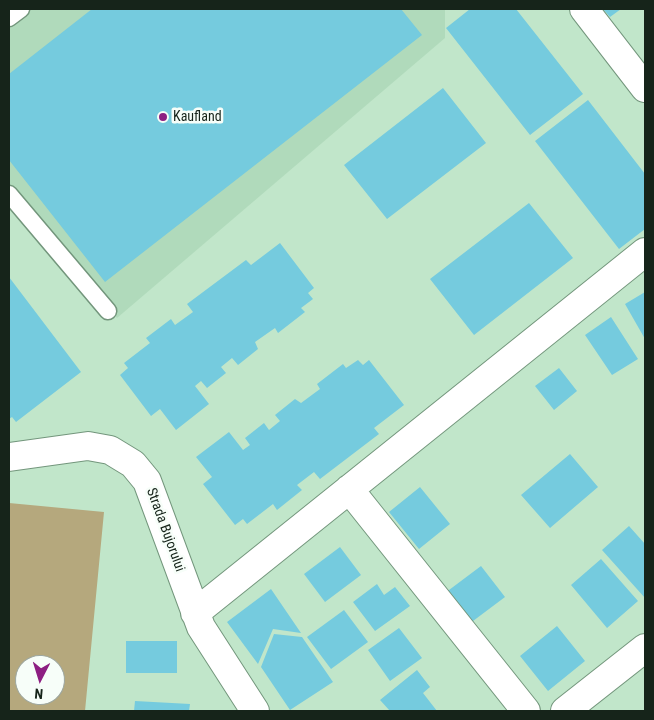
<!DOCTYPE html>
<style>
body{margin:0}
#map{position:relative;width:654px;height:720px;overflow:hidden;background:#c1e6ca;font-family:"Roboto Condensed",sans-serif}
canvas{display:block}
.frame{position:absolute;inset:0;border:10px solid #16241a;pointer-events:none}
.north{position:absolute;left:15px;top:655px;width:50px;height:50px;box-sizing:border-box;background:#f7fef9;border:1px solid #9da7a0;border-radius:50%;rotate:185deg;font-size:14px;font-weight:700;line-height:20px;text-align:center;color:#16241a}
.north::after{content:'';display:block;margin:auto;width:18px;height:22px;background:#8d1f82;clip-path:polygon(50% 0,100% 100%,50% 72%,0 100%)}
</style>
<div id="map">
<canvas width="654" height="720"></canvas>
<div class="frame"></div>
<div class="north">N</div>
</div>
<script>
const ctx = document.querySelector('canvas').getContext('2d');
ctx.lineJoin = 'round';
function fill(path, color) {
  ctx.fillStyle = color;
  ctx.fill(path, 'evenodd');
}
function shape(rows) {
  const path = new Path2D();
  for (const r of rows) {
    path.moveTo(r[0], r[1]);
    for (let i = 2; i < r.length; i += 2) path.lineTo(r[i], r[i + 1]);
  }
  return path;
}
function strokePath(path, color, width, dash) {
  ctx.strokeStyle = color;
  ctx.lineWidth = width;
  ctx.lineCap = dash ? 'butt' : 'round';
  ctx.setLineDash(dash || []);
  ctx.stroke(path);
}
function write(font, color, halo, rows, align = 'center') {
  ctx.font = font + ' "Roboto Condensed",sans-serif';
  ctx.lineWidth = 5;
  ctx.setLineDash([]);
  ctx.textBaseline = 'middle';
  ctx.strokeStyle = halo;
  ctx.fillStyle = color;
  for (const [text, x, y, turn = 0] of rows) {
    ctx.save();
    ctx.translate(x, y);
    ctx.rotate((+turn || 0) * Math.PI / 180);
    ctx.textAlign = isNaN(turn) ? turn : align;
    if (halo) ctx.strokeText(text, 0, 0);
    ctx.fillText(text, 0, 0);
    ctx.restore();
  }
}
const built = shape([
 [9,9,445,9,445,38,117,318,9,192]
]);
const green = shape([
 [9,503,104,512,85,711,9,711],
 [25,665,55,665,55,695,25,695]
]);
const building = shape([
 [92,9,401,9,422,35,105,282,9,160,9,74],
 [470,9,516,9,583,94,530,135,446,28],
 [603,9,621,9,610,17],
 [443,88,486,143,387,219,344,165],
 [588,100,645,174,645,229,619,249,535,141],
 [529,203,573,258,474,335,430,279],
 [280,243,314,288,308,293,313,299,301,308,305,312,278,333,275,328,255,342,258,349,238,365,232,358,221,367,226,373,207,388,201,381,195,386,209,404,176,430,160,409,151,416,120,375,128,368,124,363,150,343,146,338,171,319,175,325,193,312,187,304,246,260,251,265],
 [9,277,81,372,16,422,12,417,9,419],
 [645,292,645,339,625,304],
 [611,317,638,359,612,375,585,335],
 [358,360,363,365,369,360,404,405,374,428,379,434,320,479,314,472,297,485,302,490,277,510,273,504,247,524,243,519,235,525,203,484,212,477,196,457,229,432,243,450,250,445,245,438,264,423,269,430,280,421,275,415,295,399,301,403,320,389,317,384,343,364,346,368],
 [559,368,577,391,554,410,535,386],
 [570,454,598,487,550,528,521,495],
 [420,487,450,524,419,549,389,512],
 [629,526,645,544,645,598,602,550],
 [340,547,361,575,325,602,304,574],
 [601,559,638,601,607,628,571,585],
 [481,566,505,597,469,624,445,593],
 [377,584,384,595,395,587,410,606,375,631,353,602],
 [271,589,301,633,273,629,258,664,227,622],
 [344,610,368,642,331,669,307,637],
 [557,626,585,661,548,691,520,656],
 [399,628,422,658,390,681,368,650],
 [274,634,302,637,333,682,290,710,261,667],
 [126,641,177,641,177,673,126,673],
 [417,670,430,687,423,693,437,711,390,711,380,700],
 [135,701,190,704,189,711,134,711]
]);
const service = shape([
 [9,18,21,9],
 [9,194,108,311]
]);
const minor = shape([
 [584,9,645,88],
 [9,457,88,446,110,450,133,464,147,481,201,627,255,711],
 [349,489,526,711],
 [195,613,645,252],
 [565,711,645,648]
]);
const markers = [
 [163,117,5,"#8d1f82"]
];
const poiNames = [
 ["Kaufland",173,117]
];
const streetNames = [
 ["Strada Bujorului",165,530,70]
];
fill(built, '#b0dabb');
fill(green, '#b5a87d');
fill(building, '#75cbde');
strokePath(service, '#73967c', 19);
strokePath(minor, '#73967c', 30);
strokePath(service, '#fff', 16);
strokePath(minor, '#fff', 28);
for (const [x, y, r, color] of markers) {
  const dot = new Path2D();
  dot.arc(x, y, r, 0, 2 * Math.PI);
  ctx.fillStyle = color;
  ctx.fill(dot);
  strokePath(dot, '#f7fef9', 2);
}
write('14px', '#16241a', '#f7fef9', poiNames, 'left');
write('14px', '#16241a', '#f7fef9', streetNames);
</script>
